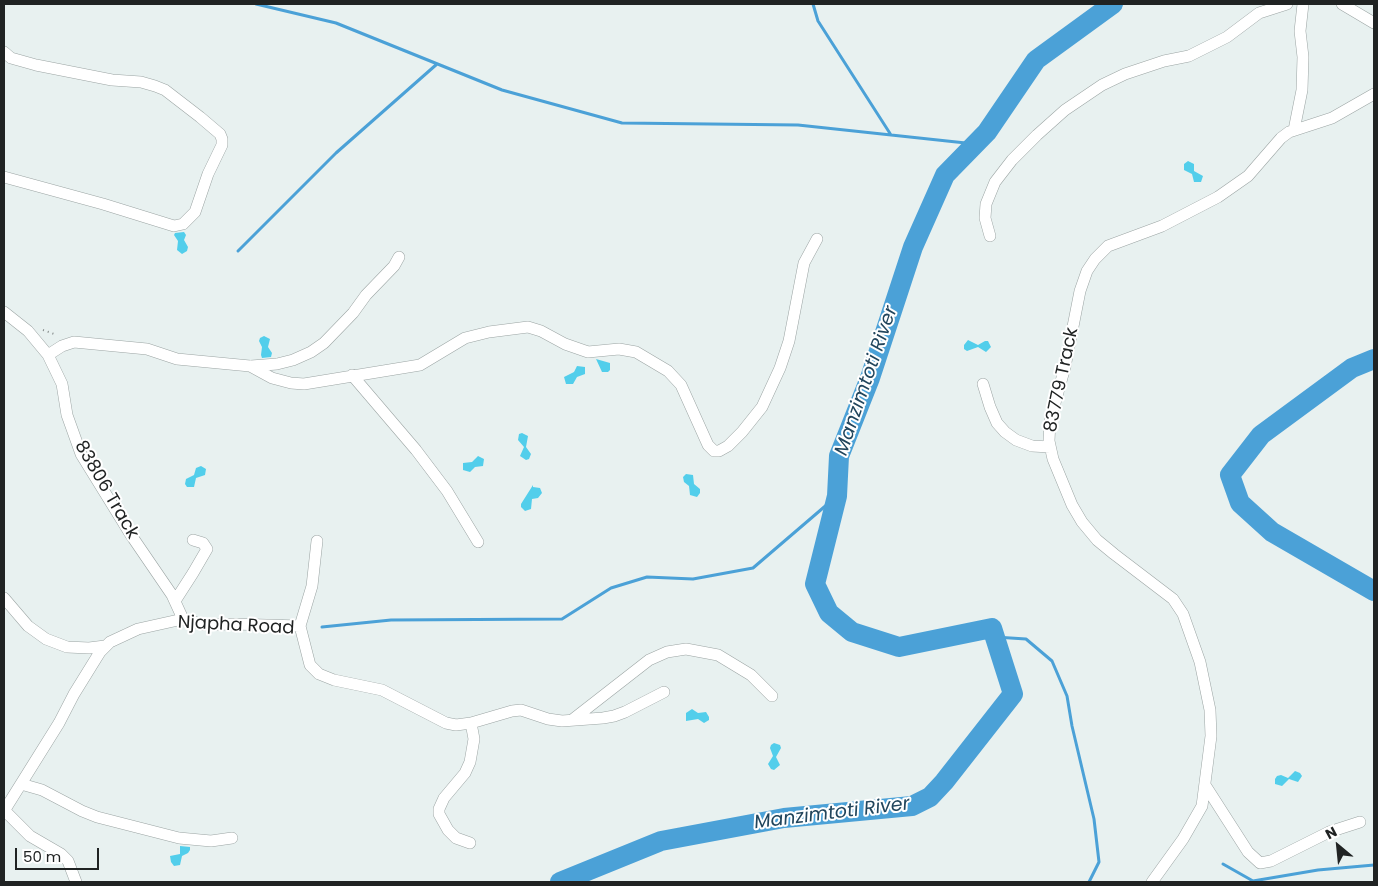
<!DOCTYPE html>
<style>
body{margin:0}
#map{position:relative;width:1378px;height:886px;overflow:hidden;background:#e8f1f0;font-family:Poppins,sans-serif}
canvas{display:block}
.frame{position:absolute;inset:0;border:5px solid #202323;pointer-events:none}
.north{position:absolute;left:1313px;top:821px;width:50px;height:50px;-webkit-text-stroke:4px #fff;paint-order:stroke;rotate:332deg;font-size:14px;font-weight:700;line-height:20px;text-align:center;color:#202323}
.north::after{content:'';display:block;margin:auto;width:18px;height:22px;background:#202323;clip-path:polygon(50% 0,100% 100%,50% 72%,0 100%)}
.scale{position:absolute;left:15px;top:848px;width:84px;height:22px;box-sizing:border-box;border:2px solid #202323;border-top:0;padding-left:6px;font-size:15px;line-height:18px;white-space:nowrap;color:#202323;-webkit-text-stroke:4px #fff;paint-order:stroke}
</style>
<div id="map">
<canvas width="1378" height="886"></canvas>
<div class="frame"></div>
<div class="north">N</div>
<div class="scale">50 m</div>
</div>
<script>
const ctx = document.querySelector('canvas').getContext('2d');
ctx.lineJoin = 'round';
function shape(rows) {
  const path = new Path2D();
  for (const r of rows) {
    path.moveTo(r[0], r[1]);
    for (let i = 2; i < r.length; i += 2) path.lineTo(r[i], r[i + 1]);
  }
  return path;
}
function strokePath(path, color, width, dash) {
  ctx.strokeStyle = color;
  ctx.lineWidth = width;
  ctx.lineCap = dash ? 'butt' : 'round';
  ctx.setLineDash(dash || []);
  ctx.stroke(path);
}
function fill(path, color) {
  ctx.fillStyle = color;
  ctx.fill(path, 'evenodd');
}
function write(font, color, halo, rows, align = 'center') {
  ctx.font = font + ' Poppins,sans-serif';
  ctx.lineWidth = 4;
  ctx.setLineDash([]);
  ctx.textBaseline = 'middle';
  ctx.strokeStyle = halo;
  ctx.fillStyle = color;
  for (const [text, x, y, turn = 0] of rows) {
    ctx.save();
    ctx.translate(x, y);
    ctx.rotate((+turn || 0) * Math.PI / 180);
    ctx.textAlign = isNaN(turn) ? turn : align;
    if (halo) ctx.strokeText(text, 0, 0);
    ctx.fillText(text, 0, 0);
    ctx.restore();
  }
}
const stream = shape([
 [256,4,336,23,502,90,622,123,798,125,975,144],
 [813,4,818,21,891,135],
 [238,251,336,153,437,64],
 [322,627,391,620,562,619,611,588,647,577,693,579,753,568,837,496],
 [995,637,1026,639,1052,661,1067,696,1072,726,1094,819,1099,862,1089,882],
 [1223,864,1253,881,1318,870,1374,865],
 [562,880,563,882]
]);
const river = shape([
 [1374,359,1352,368,1261,435,1230,475,1240,503,1272,532,1374,591],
 [560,882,661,841,784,818,912,806,930,797,944,782,1013,694,992,628,899,647,852,632,829,613,815,584,837,496,839,456,870,378,913,247,945,175,987,132,1036,60,1113,4]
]);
const building = shape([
 [1188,161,1194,164,1194,171,1203,176,1201,182,1194,182,1192,174,1184,170,1184,164],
 [184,232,186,235,184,240,188,247,187,251,182,254,177,250,178,241,174,235,175,233],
 [264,336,270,339,268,347,272,353,271,357,262,358,261,355,262,347,259,341,260,338],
 [968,340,978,345,985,341,988,341,991,347,986,352,978,347,967,351,964,349,964,345],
 [596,359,610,363,610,370,608,372,602,372],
 [577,366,585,367,585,374,577,377,573,384,566,384,564,377,574,372],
 [522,433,528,436,526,447,531,454,529,459,526,460,520,456,524,447,518,440,519,434],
 [478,456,484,459,483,466,475,467,470,472,463,470,463,463,472,462],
 [201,466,206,469,205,475,196,478,194,487,187,487,185,484,186,479,194,475,196,468],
 [686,474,693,475,694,484,700,489,700,493,697,497,690,495,689,486,684,482,683,477],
 [533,485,533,487,540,488,542,493,538,498,532,499,531,509,525,511,521,507,521,504],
 [692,709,698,713,706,712,709,717,709,720,704,723,698,719,686,721,686,713],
 [774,743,780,745,781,748,776,757,780,765,774,770,771,769,768,764,773,756,770,748,771,745],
 [1295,771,1300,773,1302,776,1298,782,1289,779,1282,786,1275,784,1275,779,1277,776,1281,775,1288,778],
 [180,846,190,847,190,850,188,853,182,856,180,865,174,866,171,862,170,856,180,854]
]);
const path = shape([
 [43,330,57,335]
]);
const minor = shape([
 [1342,4,1374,23],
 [4,52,11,58,36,65,112,80,141,82,155,86,165,90,200,117,220,134,222,139,222,145,208,174,195,212,183,224,174,226,103,204,4,177],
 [1294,130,1302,90,1303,57,1300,31,1303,4],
 [990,236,985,218,986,204,995,182,1012,160,1037,135,1065,110,1102,85,1125,74,1164,61,1189,56,1227,37,1259,13,1287,4],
 [4,312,28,331,48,355,62,384,67,415,81,454,131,535,172,595,183,619],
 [48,355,62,346,74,342,147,349,177,359,250,366,272,378,291,383,304,384,420,365,465,338,489,332,528,327,541,331,565,344,588,352,619,349,636,352,668,371,681,385,708,445,714,451,719,451,728,446,742,432,762,407,780,368,789,341,804,263,817,239],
 [251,366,277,364,293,360,311,352,324,343,353,313,366,295,394,266,399,257],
 [352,375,416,450,447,491,478,542],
 [983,384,990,407,997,423,1005,432,1016,440,1032,446,1050,447],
 [4,598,28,626,46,639,67,647,89,648,105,646],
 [175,601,193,573,207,549,203,543,193,540],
 [300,626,312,586,317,541],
 [572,720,649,660,667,652,686,649,718,655,751,675,772,696],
 [21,784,42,790,82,811,97,817,179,838,211,841,232,838],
 [1205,785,1248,852,1260,863,1271,861,1329,832,1360,822],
 [4,810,30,836,61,854,68,861,76,882],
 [4,811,59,723,74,694,100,652,110,642,138,629,183,619,205,625,233,624,300,626,310,665,319,674,334,680,382,690,446,723,456,725,471,723,512,711,521,710,548,719,562,721,603,718,614,716,625,712,664,692],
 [470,843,456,838,448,830,439,814,439,809,444,798,465,773,470,762,474,739,471,723],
 [1152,882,1183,839,1202,806,1211,736,1210,710,1200,662,1183,614,1173,599,1114,554,1097,540,1082,522,1072,505,1053,459,1049,441,1050,421,1065,367,1080,291,1087,271,1095,259,1108,246,1162,226,1218,197,1248,176,1281,138,1289,132,1332,118,1374,94]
]);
const streetNames = [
 ["83779 Track",1062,380,-78],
 ["83806 Track",106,490,60],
 ["Njapha Road",236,626,3]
];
const waterNames = [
 ["Manzimtoti River",867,381,-71],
 ["Manzimtoti River",832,814,-7]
];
strokePath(stream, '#4ba1d7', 3);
strokePath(river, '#4ba1d7', 20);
fill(building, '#52ceeb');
strokePath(minor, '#9ba4a3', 12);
strokePath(path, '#818786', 2, [1, 4]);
strokePath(minor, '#fff', 11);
write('18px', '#202323', '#fff', streetNames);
write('italic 19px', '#21455c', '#fff', waterNames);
</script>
